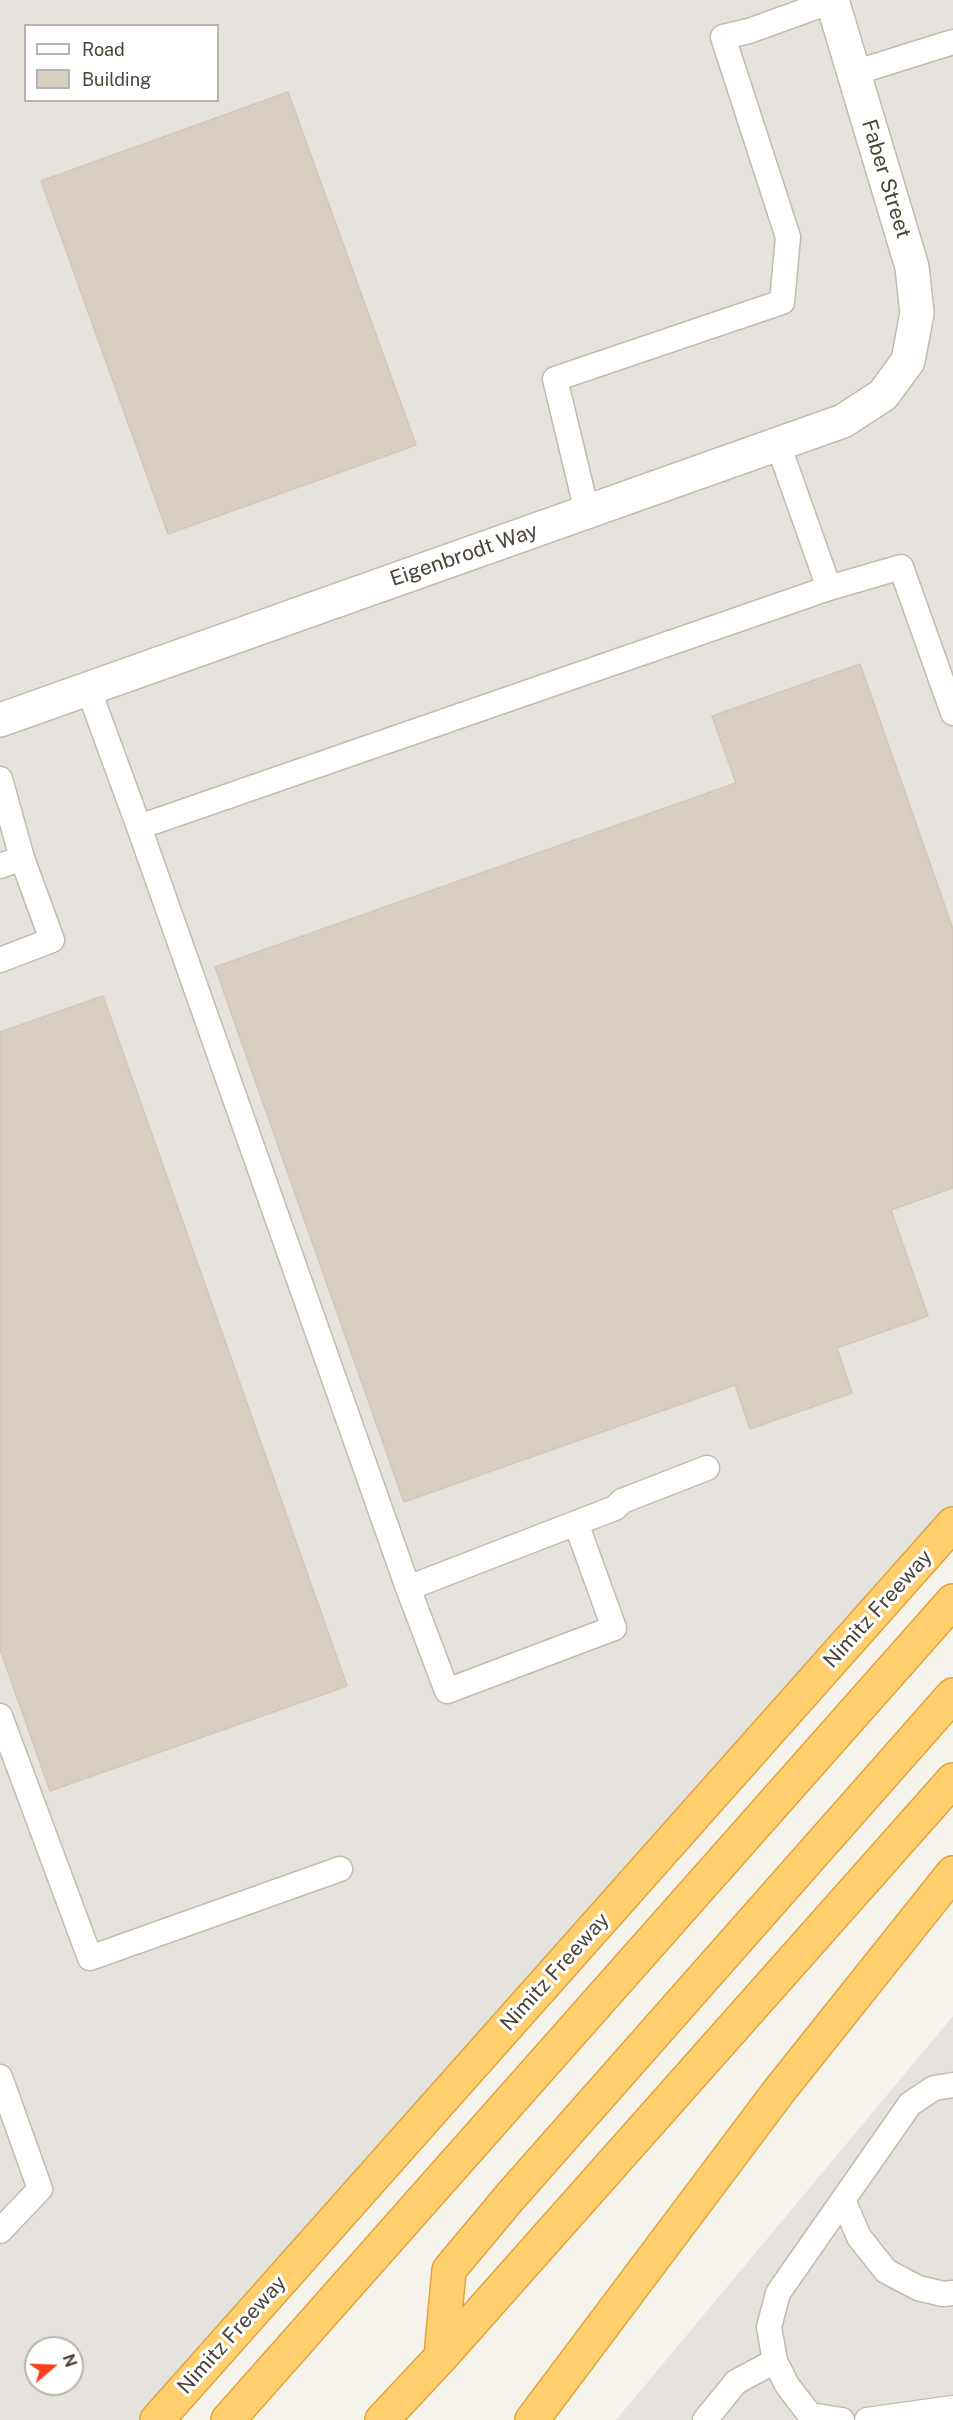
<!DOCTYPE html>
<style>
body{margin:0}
#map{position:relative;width:953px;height:2420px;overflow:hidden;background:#f6f3ec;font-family:"Public Sans",sans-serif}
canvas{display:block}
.legend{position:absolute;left:24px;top:24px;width:195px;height:78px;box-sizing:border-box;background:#fff;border:2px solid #b7b4b0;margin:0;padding:8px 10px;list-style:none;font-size:18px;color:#4b4439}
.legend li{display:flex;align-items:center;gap:12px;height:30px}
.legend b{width:30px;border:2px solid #b7b4b0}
.north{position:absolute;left:24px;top:2336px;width:60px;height:60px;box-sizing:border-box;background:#fff;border:2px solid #b7b4b0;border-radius:50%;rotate:71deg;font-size:16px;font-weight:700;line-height:24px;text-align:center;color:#4b4439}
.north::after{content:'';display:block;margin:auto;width:21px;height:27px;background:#fc3f1d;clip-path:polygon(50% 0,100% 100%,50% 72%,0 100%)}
</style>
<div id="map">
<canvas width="953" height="2420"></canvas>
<ul class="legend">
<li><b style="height:8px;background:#fff"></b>Road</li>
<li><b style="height:16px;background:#d8cfc1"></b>Building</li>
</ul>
<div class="north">N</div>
</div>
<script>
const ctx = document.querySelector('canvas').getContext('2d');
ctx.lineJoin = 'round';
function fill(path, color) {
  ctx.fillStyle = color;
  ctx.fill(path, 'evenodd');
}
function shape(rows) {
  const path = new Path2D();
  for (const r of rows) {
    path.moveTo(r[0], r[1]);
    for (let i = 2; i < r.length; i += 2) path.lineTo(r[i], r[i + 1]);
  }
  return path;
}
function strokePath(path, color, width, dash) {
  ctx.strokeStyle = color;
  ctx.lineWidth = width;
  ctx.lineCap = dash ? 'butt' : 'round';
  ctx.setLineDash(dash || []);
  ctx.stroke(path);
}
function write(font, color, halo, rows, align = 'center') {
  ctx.font = font + ' "Public Sans",sans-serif';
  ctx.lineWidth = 6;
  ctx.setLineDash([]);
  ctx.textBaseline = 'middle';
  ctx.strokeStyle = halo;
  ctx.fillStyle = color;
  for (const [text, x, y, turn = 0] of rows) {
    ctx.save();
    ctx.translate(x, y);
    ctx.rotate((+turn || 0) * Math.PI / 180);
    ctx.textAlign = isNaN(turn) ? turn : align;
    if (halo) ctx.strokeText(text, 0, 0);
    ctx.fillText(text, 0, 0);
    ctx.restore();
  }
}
const industrial = shape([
 [0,0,953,0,953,1524,157,2420,0,2420],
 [26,26,218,26,218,100,26,100],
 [36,2348,72,2348,72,2384,36,2384],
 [953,2016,953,2420,616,2420]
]);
const building = shape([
 [288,92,416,445,168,534,41,181,288,92],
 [860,664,953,929,953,1188,891,1210,928,1316,837,1348,852,1393,750,1429,735,1385,404,1502,215,967,736,783,712,716,860,664],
 [103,996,347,1686,50,1791,0,1649,0,1032,103,996]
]);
const lane = shape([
 [854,73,953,42],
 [778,444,829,588,901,567,953,713],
 [587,512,555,379,782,302,788,237,723,37,749,31,832,1],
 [88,688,139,827],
 [0,779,22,858],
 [0,866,22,858,52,940,0,960],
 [707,1468,622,1501,615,1508,408,1588,139,827,829,588],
 [408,1588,447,1691,614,1628,576,1523],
 [0,1716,90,1958,340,1869],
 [0,2077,40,2189,0,2231],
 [843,2200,859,2237,886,2271,918,2288,943,2294,953,2293],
 [705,2420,736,2382,775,2361],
 [842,2420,810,2415,787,2385,775,2361,769,2327,778,2293,910,2104,934,2088,953,2085],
 [867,2420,953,2408]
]);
const street = shape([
 [0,720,843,421,883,395,908,361,917,313,912,267,832,0]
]);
const highway = shape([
 [441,2357,449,2270,510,2197,953,1695],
 [157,2420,953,1524],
 [228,2420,953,1601],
 [382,2420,441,2357,953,1780],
 [532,2420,779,2091,953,1873]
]);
const streetNames = [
 ["Faber Street",886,179,73],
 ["Eigenbrodt Way",464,555,-19],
 ["Nimitz Freeway",878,1609,-48],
 ["Nimitz Freeway",555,1972,-48],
 ["Nimitz Freeway",232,2335,-48]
];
fill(industrial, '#e6e2dd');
fill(building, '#d8cfc1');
strokePath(building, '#d3c7b4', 1.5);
strokePath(lane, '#c2bbae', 27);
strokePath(street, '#c2bbae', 36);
strokePath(highway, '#e0a43c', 36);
strokePath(lane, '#fff', 24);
strokePath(street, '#fff', 33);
strokePath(highway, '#ffcf6e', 33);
write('21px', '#4b4439', '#fff', streetNames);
</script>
